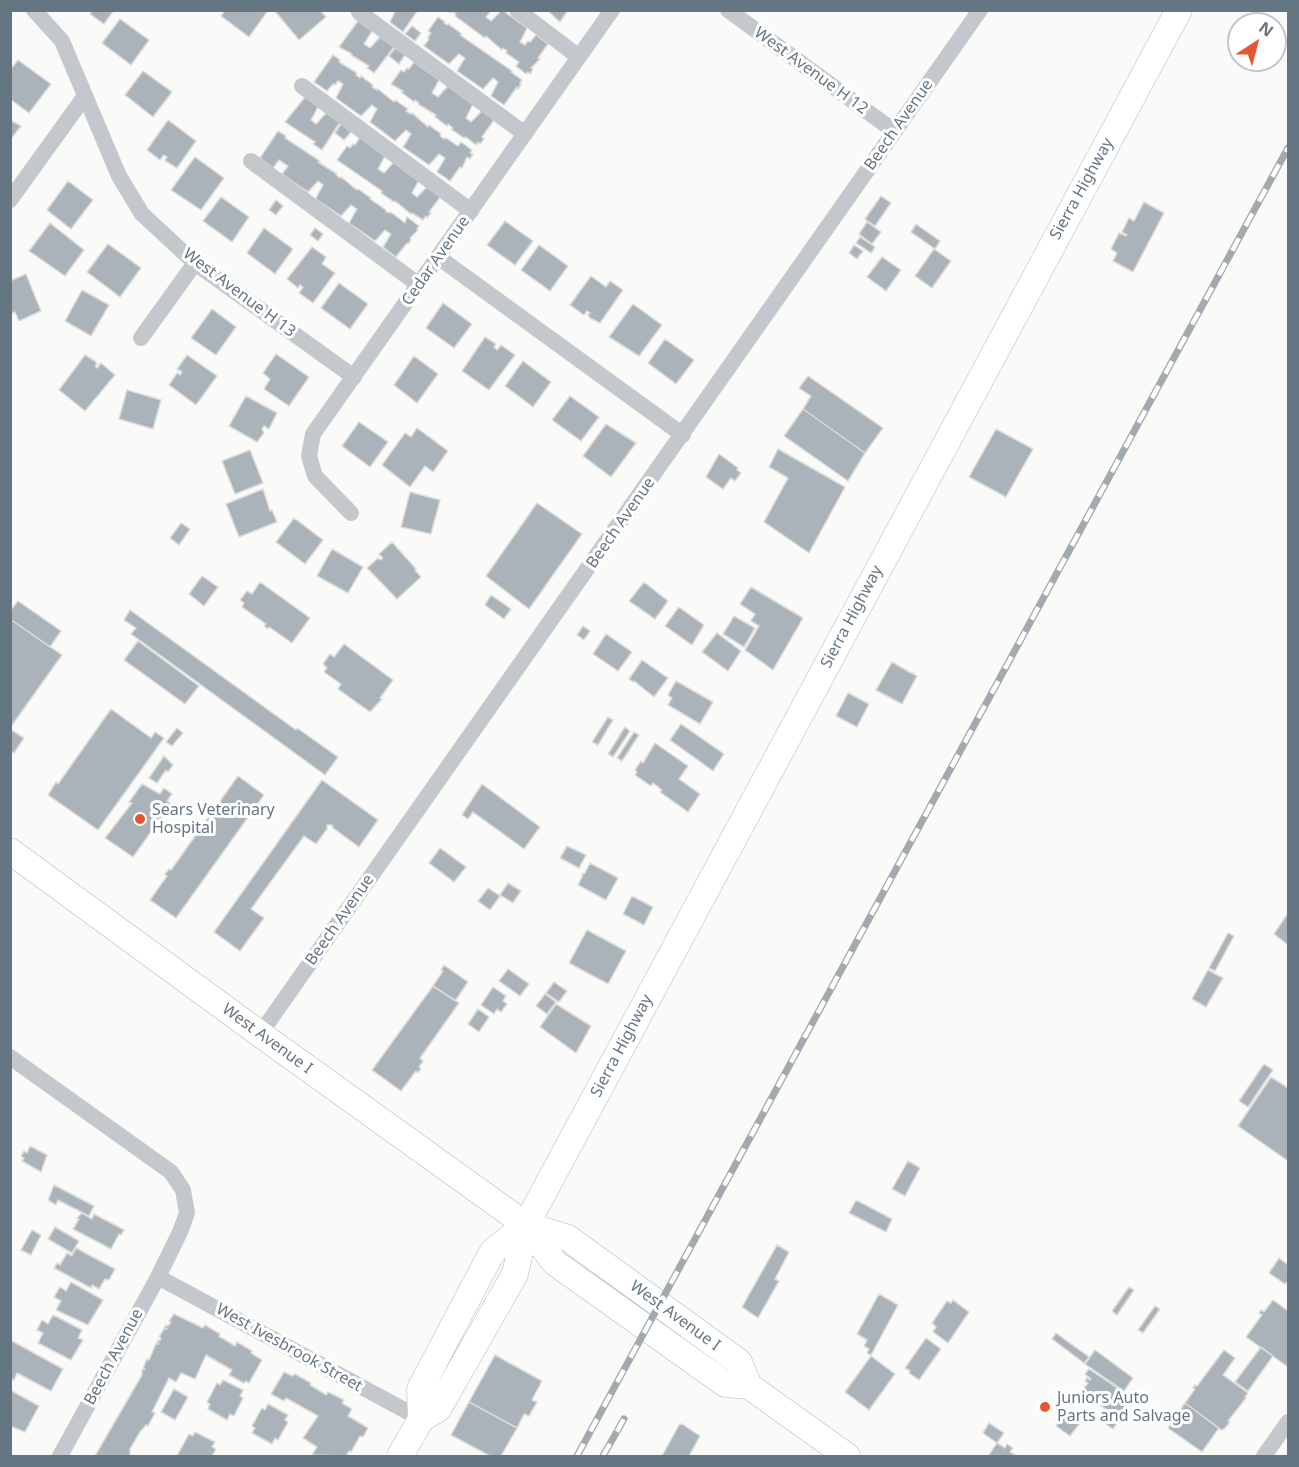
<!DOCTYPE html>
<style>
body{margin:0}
#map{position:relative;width:1299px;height:1467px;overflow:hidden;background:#fafaf8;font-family:"Noto Sans",sans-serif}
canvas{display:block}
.frame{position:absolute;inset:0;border:12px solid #657683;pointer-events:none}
.north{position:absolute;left:1227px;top:12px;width:60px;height:60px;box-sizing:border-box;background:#fff;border:2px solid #c1c8cd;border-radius:50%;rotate:36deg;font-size:16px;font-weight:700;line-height:24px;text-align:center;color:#657683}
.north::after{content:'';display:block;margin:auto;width:21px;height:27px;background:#e4572e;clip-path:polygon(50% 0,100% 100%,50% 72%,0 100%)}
</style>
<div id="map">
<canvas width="1299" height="1467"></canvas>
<div class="frame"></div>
<div class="north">N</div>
</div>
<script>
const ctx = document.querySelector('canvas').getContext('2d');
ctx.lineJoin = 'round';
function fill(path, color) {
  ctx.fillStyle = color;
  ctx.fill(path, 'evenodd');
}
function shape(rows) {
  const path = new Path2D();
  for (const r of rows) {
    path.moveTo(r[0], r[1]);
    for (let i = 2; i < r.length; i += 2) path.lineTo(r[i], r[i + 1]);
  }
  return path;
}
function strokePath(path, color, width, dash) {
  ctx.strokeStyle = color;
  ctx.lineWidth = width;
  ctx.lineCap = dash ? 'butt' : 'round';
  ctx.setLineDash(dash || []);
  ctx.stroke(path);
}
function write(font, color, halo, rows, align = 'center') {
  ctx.font = font + ' "Noto Sans",sans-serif';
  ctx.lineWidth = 6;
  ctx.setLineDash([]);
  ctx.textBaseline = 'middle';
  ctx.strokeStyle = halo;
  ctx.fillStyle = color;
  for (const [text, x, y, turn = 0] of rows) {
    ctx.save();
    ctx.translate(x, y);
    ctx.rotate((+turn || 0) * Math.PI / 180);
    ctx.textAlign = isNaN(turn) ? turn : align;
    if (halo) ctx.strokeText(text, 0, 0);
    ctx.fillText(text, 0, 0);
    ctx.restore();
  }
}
const building = shape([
 [93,10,114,10,104,24,90,14,93,10],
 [225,10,265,10,267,12,249,37,221,16,225,10],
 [274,10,320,10,326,17,299,40,274,10],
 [396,10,418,10,403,32,390,22,396,10],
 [447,10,488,10,490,12,486,17,491,21,502,10,527,28,520,42,525,45,528,41,530,42,536,35,548,44,538,58,540,59,531,68,533,69,530,74,528,72,526,74,516,66,519,62,506,53,507,51,503,48,502,50,486,36,485,38,455,16,456,14,452,11,451,13,447,10],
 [547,10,568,10,560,22,547,10],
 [438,17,445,22,444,23,447,25,448,24,462,34,460,35,512,71,511,72,522,80,520,83,521,84,518,89,517,87,504,105,491,96,498,82,493,78,483,89,457,71,465,58,459,54,449,64,424,46,429,39,428,37,431,33,428,31,438,17],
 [120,19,149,40,131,65,102,43,120,19],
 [358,21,372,31,364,44,370,48,380,37,394,47,374,73,367,68,369,66,351,55,352,54,339,47,358,21],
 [412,26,421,33,415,41,405,34,412,26],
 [395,48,405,55,399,64,389,56,395,48],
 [333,55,340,60,339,62,357,73,356,75,360,78,361,76,373,85,372,87,377,90,378,89,394,102,395,100,408,109,406,111,411,114,412,113,428,127,429,125,441,134,440,136,444,139,446,138,458,146,461,142,472,150,470,153,473,154,470,159,467,157,462,168,460,167,450,181,437,172,445,158,439,154,429,165,403,147,411,134,406,130,395,141,370,122,377,109,372,105,361,116,336,98,343,84,338,81,335,85,333,84,327,91,314,82,333,55],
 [18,60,51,84,29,113,10,99,10,70,18,60],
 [414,62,439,80,432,93,438,97,448,86,473,104,466,118,471,122,482,111,494,120,482,137,484,139,480,144,478,142,476,145,466,137,464,138,451,129,453,128,448,124,447,126,435,117,436,115,418,104,419,103,415,100,414,102,401,92,403,91,391,84,401,70,404,72,407,68,409,69,414,62],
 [143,71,172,92,153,117,125,95,143,71],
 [305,97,318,107,311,120,316,124,326,113,340,122,322,150,313,144,315,142,285,122,305,97],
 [10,120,21,126,10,140,10,120],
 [168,120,196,141,177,168,167,162,165,160,167,157,164,155,160,160,147,150,168,120],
 [341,124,351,132,344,140,335,133,341,124],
 [278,131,286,136,285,138,320,161,318,162,337,174,336,175,340,178,341,177,357,190,358,189,371,198,370,199,386,210,386,212,392,213,405,223,407,217,419,226,417,229,418,230,410,238,411,240,408,244,407,243,396,257,383,247,391,234,385,230,375,241,349,223,357,209,351,205,341,216,317,200,316,198,323,185,318,181,308,192,282,174,288,166,279,160,273,168,260,158,278,131],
 [360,137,385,156,378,169,384,173,394,162,419,180,412,193,417,197,428,186,441,196,429,212,431,213,427,218,426,216,423,220,412,213,411,214,395,201,394,202,381,193,382,191,337,160,347,146,350,148,353,144,355,145,360,137],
 [195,157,224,178,201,210,171,190,195,157],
 [68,181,93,200,71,229,47,210,68,181],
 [881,196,891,203,875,226,865,219,881,196],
 [221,197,249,217,232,242,203,221,221,197],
 [276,200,283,206,276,215,269,210,276,200],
 [1144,202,1164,213,1133,272,1113,261,1117,253,1111,249,1119,233,1126,236,1127,235,1122,232,1129,218,1134,221,1144,202],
 [505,221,533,241,515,265,487,245,505,221],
 [867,222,881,232,872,244,859,234,867,222],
 [50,223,84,250,65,276,29,251,50,223],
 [916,224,940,241,935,249,911,232,916,224],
 [264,228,293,249,275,274,247,253,264,228],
 [315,228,323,234,318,241,310,235,315,228],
 [860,237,875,247,871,253,856,243,860,237],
 [108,244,141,268,120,297,87,272,108,244],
 [539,245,568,266,550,291,521,270,539,245],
 [854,245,863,251,857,259,849,253,854,245],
 [312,247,326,257,322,264,335,273,313,303,299,293,303,287,300,285,298,288,287,279,312,247],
 [934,249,951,261,932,288,915,276,934,249],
 [882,257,901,270,886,291,867,277,882,257],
 [26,274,41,311,19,321,15,312,10,314,10,281,26,274],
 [591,276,606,287,610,281,623,290,600,323,590,318,588,315,590,313,587,311,584,315,570,305,591,276],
 [339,283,368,304,350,329,321,308,339,283],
 [82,290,109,305,91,336,65,321,82,290],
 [443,303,472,324,454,348,426,328,443,303],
 [633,304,662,325,639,356,609,337,633,304],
 [212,309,236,327,216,355,191,338,212,309],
 [485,337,496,344,494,347,497,350,501,345,515,355,489,390,462,371,485,337],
 [665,339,694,360,676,384,648,363,665,339],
 [276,354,309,377,289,406,264,389,270,379,263,373,276,354],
 [85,355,95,361,97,364,95,366,97,368,101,363,115,375,85,411,59,390,85,355],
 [187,355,217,376,196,405,169,385,177,373,180,375,182,372,177,369,187,355],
 [414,356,438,374,417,403,394,385,414,356],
 [523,361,551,382,533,407,505,386,523,361],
 [808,376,883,428,865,453,803,409,811,396,799,388,808,376],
 [127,390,161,400,153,429,119,419,127,390],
 [246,396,277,413,269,429,264,426,262,429,264,433,257,442,229,426,246,396],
 [570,396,599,417,581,441,552,420,570,396],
 [803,409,865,453,848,481,784,436,803,409],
 [359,422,388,442,370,467,342,446,359,422],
 [606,424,636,443,611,477,583,456,606,424],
 [417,428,448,451,433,472,425,466,410,487,382,465,405,433,411,437,417,428],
 [996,429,1033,449,1006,497,969,477,996,429],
 [778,449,845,487,809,553,764,522,788,478,769,467,778,449],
 [250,450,263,483,235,494,222,461,250,450],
 [719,454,738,468,737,470,741,473,735,481,731,478,723,489,706,477,719,454],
 [263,489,270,511,272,510,277,522,239,537,226,504,263,489],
 [410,492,440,500,431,534,401,527,410,492],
 [537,503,582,534,529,609,486,576,537,503],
 [294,518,323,540,305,564,276,542,294,518],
 [181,523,190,529,179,545,170,538,181,523],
 [392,542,416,569,415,570,421,577,397,599,367,568,378,558,380,560,383,558,379,554,392,542],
 [332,549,363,567,348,593,317,576,332,549],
 [202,576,218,587,204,606,189,594,202,576],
 [260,582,310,618,292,643,269,627,268,629,264,626,266,624,242,607,244,603,240,600,247,591,252,594,260,582],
 [644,582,668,601,655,619,629,601,644,582],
 [751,587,803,618,773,670,745,650,759,626,751,621,755,614,740,604,751,587],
 [491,595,511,609,504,619,485,605,491,595],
 [18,601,61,631,50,647,10,619,10,611,18,601],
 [678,608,680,608,704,625,692,645,665,626,678,608],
 [130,610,296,730,297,728,338,757,325,775,131,634,136,628,124,620,130,610],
 [734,616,755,628,744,647,723,634,734,616],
 [10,619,62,655,10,728,10,619],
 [583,626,590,631,584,640,577,635,583,626],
 [717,633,741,651,728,671,702,652,717,633],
 [606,634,632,652,618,671,593,654,606,634],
 [138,641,199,686,185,704,124,660,138,641],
 [344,644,393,680,380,698,382,699,370,712,338,689,341,684,324,672,327,668,323,664,330,654,334,657,344,644],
 [642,660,668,678,654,697,634,681,633,682,629,679,642,660],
 [892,662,911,673,914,673,913,674,917,676,902,704,876,690,892,662],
 [676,681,713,702,700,724,668,705,672,698,668,695,676,681],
 [848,693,869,704,857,727,836,716,848,693],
 [111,709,151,738,155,732,164,738,98,830,48,795,56,782,58,784,111,709],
 [608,717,613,720,598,745,592,742,608,717],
 [681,724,724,754,713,771,670,740,681,724],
 [625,727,630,731,613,757,608,754,625,727],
 [177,728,183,733,172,746,166,742,177,728],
 [10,729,24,738,14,753,10,751,10,729],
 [634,732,639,735,622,761,617,758,634,732],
 [655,743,688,766,679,779,700,794,688,812,660,792,662,790,653,783,651,786,635,775,637,772,635,770,641,761,643,763,655,743],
 [164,756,173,765,168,772,166,770,157,783,149,778,164,756],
 [238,776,264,795,176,918,150,900,167,876,165,874,169,869,171,870,238,776],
 [322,780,378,820,359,847,333,828,332,825,327,825,327,829,316,844,304,836,251,909,264,918,240,951,214,932,322,780],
 [142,784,160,794,164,788,172,794,167,801,171,804,133,857,105,838,132,803,129,802,142,784],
 [482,784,540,827,524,849,473,812,468,819,462,815,482,784],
 [567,846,586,855,579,868,560,858,567,846],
 [440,848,466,867,454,882,429,863,440,848],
 [590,863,618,878,606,900,578,885,583,875,582,874,585,873,590,863],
 [508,883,521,891,513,903,500,895,508,883],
 [488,888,500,896,490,910,478,901,488,888],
 [632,896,653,907,644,925,623,914,632,896],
 [1288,913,1288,945,1274,934,1288,913],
 [587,930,626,951,608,984,569,963,587,930],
 [1228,933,1234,936,1215,971,1209,968,1228,933],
 [444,965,468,982,455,1001,433,986,443,971,441,970,444,965],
 [508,969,529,984,520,996,499,981,508,969],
 [1208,970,1223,978,1206,1007,1192,999,1208,970],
 [554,982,567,991,559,1002,546,993,554,982],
 [433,986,459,1003,420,1058,423,1061,419,1067,421,1068,418,1073,416,1071,401,1091,372,1070,433,986],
 [493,987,506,996,503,1001,507,1004,501,1012,497,1009,494,1014,481,1005,493,987],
 [545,994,556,1002,547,1014,536,1006,545,994],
 [556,1004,591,1026,576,1053,540,1027,556,1004],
 [478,1009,489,1017,479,1032,468,1024,478,1009],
 [1264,1064,1273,1070,1248,1107,1239,1101,1264,1064],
 [1271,1077,1288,1088,1288,1161,1238,1126,1271,1077],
 [30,1146,47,1155,41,1172,22,1161,24,1158,21,1156,24,1151,27,1153,30,1146],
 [908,1161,920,1168,905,1196,892,1189,908,1161],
 [54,1185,94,1206,89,1216,58,1200,56,1205,48,1200,54,1185],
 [856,1200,892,1219,886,1232,849,1213,856,1200],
 [82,1213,92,1219,94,1214,124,1230,121,1235,119,1234,111,1249,73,1229,79,1219,77,1218,82,1213],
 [55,1227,79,1241,72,1253,48,1239,55,1227],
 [32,1230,41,1235,31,1255,21,1250,32,1230],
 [777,1245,789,1252,775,1279,779,1281,758,1318,742,1307,777,1245],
 [76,1248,115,1269,109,1280,105,1279,99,1289,92,1285,91,1288,54,1268,57,1263,60,1265,67,1253,72,1256,76,1248],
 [1279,1258,1288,1265,1288,1283,1287,1282,1285,1284,1269,1273,1279,1258],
 [71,1282,103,1300,88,1325,56,1310,61,1301,54,1297,60,1287,66,1291,71,1282],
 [1129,1287,1134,1290,1117,1315,1112,1311,1129,1287],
 [879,1294,898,1305,871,1355,867,1353,869,1349,864,1346,867,1340,857,1334,879,1294],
 [953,1300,969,1312,948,1343,933,1332,936,1327,932,1323,947,1301,951,1303,953,1300],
 [1273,1300,1288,1311,1288,1367,1246,1337,1262,1315,1259,1313,1261,1310,1264,1312,1273,1300],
 [1155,1306,1160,1309,1143,1333,1138,1330,1155,1306],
 [174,1314,203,1328,205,1325,220,1334,219,1337,222,1338,235,1346,237,1342,252,1351,251,1353,262,1360,249,1383,246,1381,244,1383,229,1375,232,1370,206,1355,195,1379,181,1373,176,1382,169,1378,152,1412,155,1413,148,1426,146,1425,140,1432,130,1449,130,1456,95,1456,142,1375,142,1370,145,1369,143,1368,147,1359,149,1360,156,1344,159,1344,157,1343,158,1340,160,1341,161,1338,159,1337,164,1329,167,1329,164,1328,166,1325,168,1326,171,1322,169,1321,174,1314],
 [53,1315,82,1330,78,1338,83,1340,71,1360,38,1343,43,1333,37,1330,42,1320,48,1324,53,1315],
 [1056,1333,1089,1357,1084,1363,1052,1339,1056,1333],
 [926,1338,941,1349,919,1380,909,1373,910,1371,905,1368,926,1338],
 [12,1341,63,1369,51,1391,17,1373,14,1380,10,1378,10,1345,12,1341],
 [1261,1347,1273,1356,1248,1391,1235,1382,1261,1347],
 [1095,1350,1133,1378,1124,1391,1085,1364,1095,1350],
 [1224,1350,1235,1358,1223,1375,1248,1393,1245,1397,1246,1398,1228,1421,1230,1422,1224,1429,1221,1430,1185,1403,1195,1389,1193,1388,1195,1385,1197,1386,1224,1350],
 [495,1355,542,1381,532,1400,537,1402,529,1416,524,1414,517,1428,469,1402,495,1355],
 [871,1356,895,1374,869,1410,845,1392,871,1356],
 [1089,1369,1134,1399,1113,1429,1103,1422,1110,1412,1081,1392,1088,1383,1085,1381,1087,1378,1090,1380,1091,1379,1085,1374,1089,1369],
 [284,1372,292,1376,295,1374,311,1383,310,1385,323,1393,326,1395,328,1392,344,1400,342,1403,352,1409,348,1416,368,1428,363,1437,360,1436,351,1452,349,1451,346,1456,312,1455,317,1447,303,1438,318,1416,286,1398,284,1401,271,1394,284,1372],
 [223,1380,243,1390,240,1396,243,1398,234,1416,230,1414,227,1420,208,1409,210,1404,207,1402,217,1383,220,1385,223,1380],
 [174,1389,188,1397,175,1420,161,1412,174,1389],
 [10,1390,39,1406,25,1432,10,1426,10,1390],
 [469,1402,517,1428,501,1456,490,1456,451,1435,469,1402],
 [1185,1403,1219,1428,1202,1452,1168,1428,1185,1403],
 [268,1404,288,1415,285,1420,288,1422,278,1440,275,1438,272,1444,252,1433,255,1428,252,1426,262,1408,265,1410,268,1404],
 [1067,1411,1081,1422,1070,1436,1056,1426,1067,1411],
 [989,1423,1004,1433,997,1443,983,1433,989,1423],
 [682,1424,700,1436,689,1456,662,1456,679,1425,682,1424],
 [195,1432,215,1442,212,1447,216,1449,212,1456,177,1456,189,1434,193,1436,195,1432],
 [997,1443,1005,1448,1007,1444,1013,1448,1010,1452,1017,1456,988,1456,997,1443]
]);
const minor = shape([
 [34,10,62,41,119,176,142,214,195,263,354,377],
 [517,10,579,57],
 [728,10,894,131],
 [359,12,525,134],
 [302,86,471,211],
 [251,161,419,285],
 [10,200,85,96],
 [438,257,683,435],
 [141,338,195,263],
 [351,513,315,476,309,456,313,434,612,10],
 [260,1034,980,10],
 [10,1057,171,1172,183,1190,187,1213,180,1232,158,1277,60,1456],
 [158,1277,421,1419],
 [1264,1456,1288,1422]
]);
const primary = shape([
 [10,851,260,1034,526,1225,568,1238,739,1362,749,1386,847,1456],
 [526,1225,555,1263,725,1384,749,1386],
 [421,1419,438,1409,515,1274,526,1225,1179,10],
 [400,1456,421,1419,420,1389,489,1258,493,1251,526,1225]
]);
const rail = shape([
 [577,1456,1288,148],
 [603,1456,624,1419]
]);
const markers = [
 [140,819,6,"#e4572e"],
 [1045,1407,6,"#e4572e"]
];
const streetNames = [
 ["West Avenue H 12",811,71,36],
 ["Beech Avenue",899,125,-55],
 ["Sierra Highway",1082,189,-61],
 ["Cedar Avenue",436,261,-55],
 ["West Avenue H 13",239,293,37],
 ["Beech Avenue",621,523,-55],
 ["Sierra Highway",852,617,-62],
 ["Beech Avenue",340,920,-55],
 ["West Avenue I",267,1039,36],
 ["Sierra Highway",622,1046,-62],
 ["West Avenue I",675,1316,36],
 ["West Ivesbrook Street",289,1348,29],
 ["Beech Avenue",114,1357,-62]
];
const poiNames = [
 ["Sears Veterinary",152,810],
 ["Hospital",152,828],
 ["Juniors Auto",1057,1398],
 ["Parts and Salvage",1057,1416]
];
fill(building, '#aab3b9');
strokePath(building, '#dcdcda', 1.5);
strokePath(primary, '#b5babe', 27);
strokePath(minor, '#c3c8cc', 16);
strokePath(primary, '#fff', 26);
strokePath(rail, '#a2aab0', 7);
strokePath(rail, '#fff', 4.5, [14]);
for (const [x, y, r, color] of markers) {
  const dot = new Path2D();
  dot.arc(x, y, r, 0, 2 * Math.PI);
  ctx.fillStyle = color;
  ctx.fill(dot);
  strokePath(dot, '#fff', 2);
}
write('16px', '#657683', '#fff', streetNames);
write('16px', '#657683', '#fff', poiNames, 'left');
</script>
